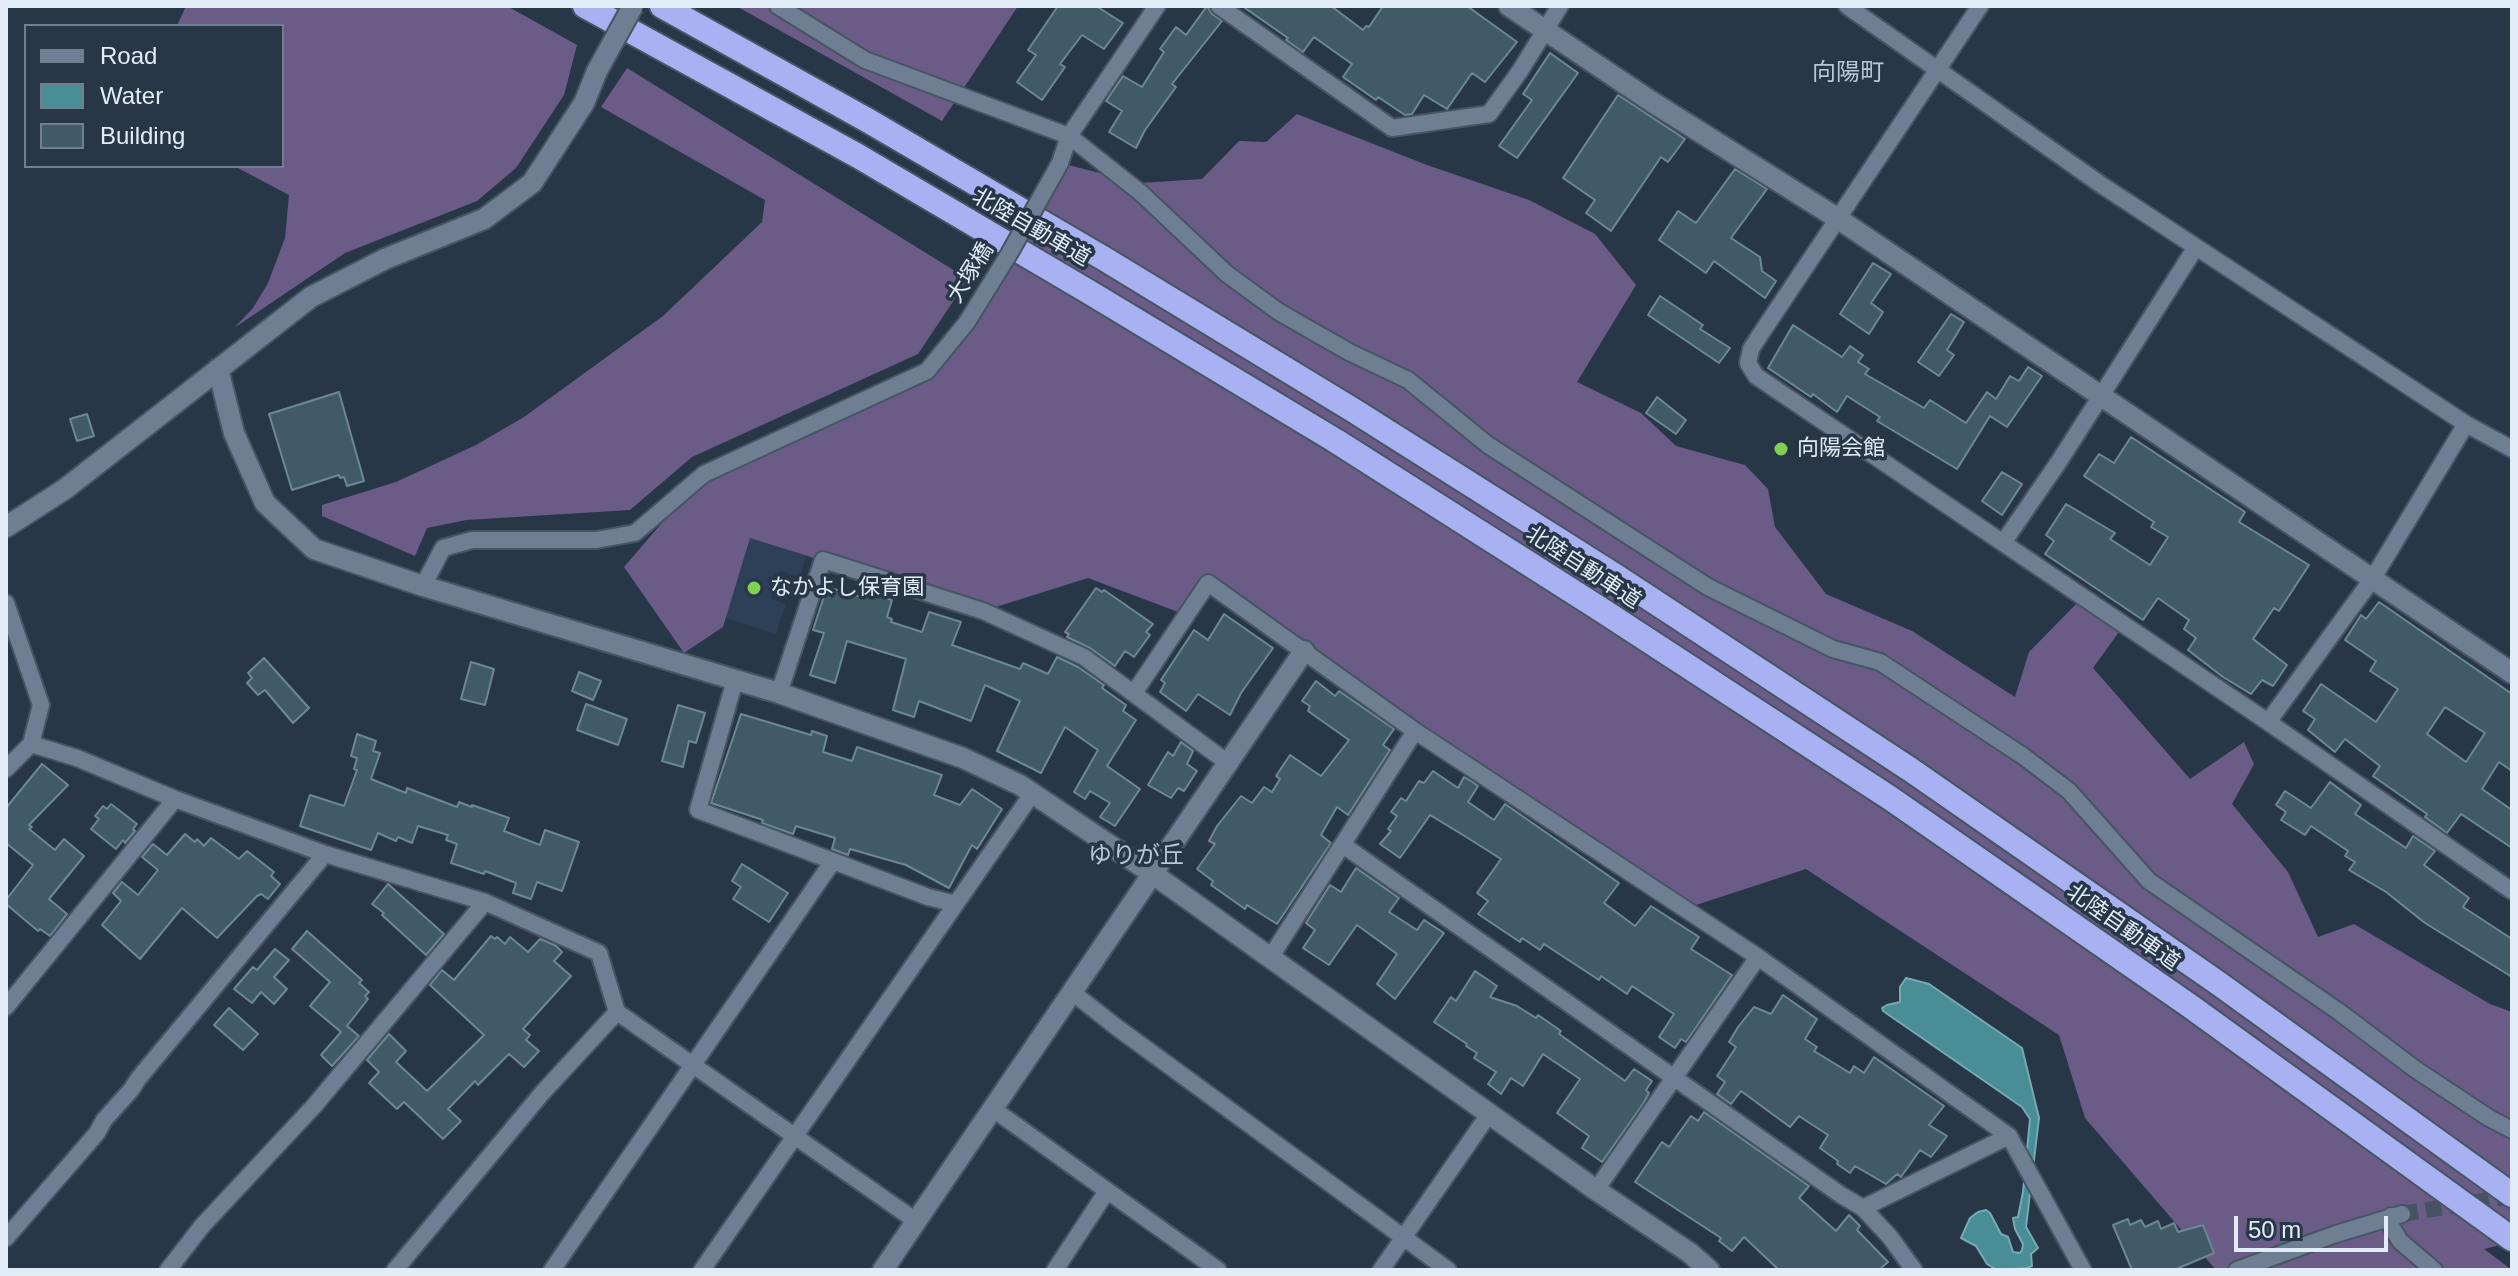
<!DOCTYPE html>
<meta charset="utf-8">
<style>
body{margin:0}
#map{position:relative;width:2518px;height:1276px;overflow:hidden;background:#283748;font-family:Arial,sans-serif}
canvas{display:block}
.frame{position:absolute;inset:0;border:8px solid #e2ecf7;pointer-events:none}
.legend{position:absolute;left:24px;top:24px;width:260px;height:144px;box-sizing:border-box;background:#283748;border:2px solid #727f8e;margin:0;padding:10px 14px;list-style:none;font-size:24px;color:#e2ecf7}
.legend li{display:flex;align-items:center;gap:16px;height:40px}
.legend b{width:40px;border:2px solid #727f8e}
.scale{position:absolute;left:2234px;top:1216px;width:154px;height:36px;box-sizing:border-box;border:4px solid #e2ecf7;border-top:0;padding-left:10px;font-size:24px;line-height:28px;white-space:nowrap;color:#e2ecf7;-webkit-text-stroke:6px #283748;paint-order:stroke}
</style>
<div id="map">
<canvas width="2518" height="1276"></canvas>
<div class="frame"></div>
<ul class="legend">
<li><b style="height:10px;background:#6e7f93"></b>Road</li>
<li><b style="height:22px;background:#498d96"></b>Water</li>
<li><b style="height:22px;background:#415a67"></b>Building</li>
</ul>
<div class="scale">50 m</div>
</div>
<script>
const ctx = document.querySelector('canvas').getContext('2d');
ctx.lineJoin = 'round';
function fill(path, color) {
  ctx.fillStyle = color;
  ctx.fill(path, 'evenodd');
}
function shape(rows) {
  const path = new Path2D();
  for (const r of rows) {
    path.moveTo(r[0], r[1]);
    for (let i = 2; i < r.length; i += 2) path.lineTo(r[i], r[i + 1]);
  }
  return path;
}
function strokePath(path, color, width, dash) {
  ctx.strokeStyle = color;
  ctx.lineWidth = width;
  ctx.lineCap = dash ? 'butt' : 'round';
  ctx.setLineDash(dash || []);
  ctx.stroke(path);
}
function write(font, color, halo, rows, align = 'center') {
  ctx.font = font + ' Arial,"Noto Sans JP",sans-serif';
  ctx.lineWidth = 7;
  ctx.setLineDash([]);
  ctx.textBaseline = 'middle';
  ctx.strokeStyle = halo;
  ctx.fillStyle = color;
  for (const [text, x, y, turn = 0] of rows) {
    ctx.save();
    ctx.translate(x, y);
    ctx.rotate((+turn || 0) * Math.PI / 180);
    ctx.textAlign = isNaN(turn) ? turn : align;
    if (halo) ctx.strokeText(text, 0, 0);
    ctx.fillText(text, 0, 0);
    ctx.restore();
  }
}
const built = shape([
 [750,537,806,556,800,577,780,571,771,599,786,604,776,634,723,617]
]);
const forest = shape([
 [186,6,507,6,577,45,564,95,516,168,477,201,345,253,234,328,253,308,268,283,285,238,289,195,234,166,282,166,282,26,177,26],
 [736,6,1018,6,942,121],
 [627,68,968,279,918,354,692,457,630,510,466,520,427,528,415,556,322,516,322,505,396,482,476,445,524,417,663,316,762,222,765,200,601,107],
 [1297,114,1427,165,1529,200,1595,234,1636,285,1577,382,1641,413,1676,446,1745,465,1768,489,1775,527,1826,594,1912,631,2015,697,2029,652,2082,598,2124,625,2093,668,2190,779,2244,742,2254,764,2232,804,2288,872,2318,937,2354,924,2490,1004,2512,1012,2512,1242,2484,1249,2512,1270,2216,1270,2085,1118,2059,1035,1806,869,1684,909,1208,583,1186,615,1088,578,983,611,750,538,723,627,684,653,624,567,704,474,927,371,1060,163,1140,183,1202,179,1239,141,1266,142]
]);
const water = shape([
 [1906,978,1929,984,2022,1048,2039,1118,2026,1227,2038,1248,2031,1254,2032,1266,2027,1268,1997,1270,1987,1264,1976,1246,1961,1238,1970,1218,1978,1212,1986,1210,1990,1213,2001,1234,2008,1237,2013,1252,2020,1253,2022,1250,2023,1244,2015,1229,2013,1218,2018,1217,2023,1192,2030,1119,2022,1107,1883,1011,1882,1008,1887,1005,1900,1002,1900,987,1906,978]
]);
const building = shape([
 [1058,6,1096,6,1123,23,1104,49,1082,35,1060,64,1065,67,1042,100,1017,82,1036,55,1028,50,1058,6],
 [1207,6,1212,14,1222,21,1172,84,1176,87,1145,130,1136,148,1109,132,1122,111,1106,101,1123,76,1142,87,1164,52,1160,49,1176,27,1186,35,1207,6],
 [1242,6,1331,6,1363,30,1366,26,1369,27,1383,6,1467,6,1517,42,1485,82,1472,73,1447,109,1424,95,1412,114,1405,115,1378,97,1376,100,1343,77,1352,64,1314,37,1303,52,1286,40,1288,38,1242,6],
 [1550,53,1578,73,1517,158,1499,146,1532,100,1523,94,1550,53],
 [1618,95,1685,139,1668,162,1661,157,1611,231,1586,213,1595,200,1563,178,1618,95],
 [1735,169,1767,189,1731,238,1760,257,1762,271,1776,281,1765,298,1714,261,1706,273,1659,240,1678,211,1696,223,1735,169],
 [1873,263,1891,274,1871,303,1883,312,1869,334,1840,314,1873,263],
 [1660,296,1703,325,1700,329,1730,348,1719,363,1648,315,1660,296],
 [1951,314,1964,322,1947,350,1954,355,1939,376,1918,362,1951,314],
 [1793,325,1842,357,1850,346,1863,355,1858,362,1869,369,1865,374,1924,408,1930,400,1966,423,1987,392,1996,399,2010,376,2019,381,2028,367,2042,376,2007,427,1990,416,1957,469,1877,421,1880,417,1847,396,1837,412,1813,394,1811,397,1768,368,1793,325],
 [339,392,364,481,347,486,344,477,340,478,339,475,292,490,269,414,339,392],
 [1657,397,1686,420,1676,434,1646,413,1657,397],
 [87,414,94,436,77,441,70,419,87,414],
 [2131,437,2245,512,2239,522,2309,565,2279,611,2274,608,2253,639,2287,665,2273,686,2262,680,2251,694,2223,677,2188,650,2196,638,2184,629,2189,620,2158,598,2143,620,2045,554,2054,541,2046,535,2066,504,2115,533,2110,539,2150,565,2168,537,2151,527,2154,522,2084,476,2099,454,2114,463,2131,437],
 [2002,472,2022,484,2002,515,1982,501,2002,472],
 [827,587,865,598,867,593,892,600,887,617,892,619,891,622,922,632,929,612,961,622,952,645,1020,669,1023,663,1048,674,1057,657,1078,667,1104,685,1102,688,1126,705,1123,711,1136,720,1107,766,1140,789,1115,826,1100,817,1110,803,1090,791,1085,799,1074,792,1098,750,1065,727,1041,773,997,751,1020,701,985,685,971,721,919,701,914,717,893,710,906,659,847,641,835,683,810,675,824,633,813,630,827,587],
 [1096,588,1102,592,1104,590,1153,624,1146,632,1150,635,1134,657,1125,651,1115,666,1090,648,1067,637,1069,634,1065,632,1096,588],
 [2379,602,2512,694,2512,771,2499,762,2482,789,2512,810,2512,848,2461,814,2447,833,2425,817,2427,814,2373,776,2380,766,2345,739,2335,752,2308,730,2315,719,2303,711,2321,684,2376,722,2398,689,2370,671,2376,661,2345,640,2361,615,2366,619,2379,602],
 [2445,707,2485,733,2466,762,2427,734,2445,707],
 [1224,614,1273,648,1241,693,1230,715,1198,694,1186,711,1160,692,1165,683,1161,680,1194,630,1208,640,1224,614],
 [264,658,309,708,293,723,265,690,258,695,247,683,252,678,248,673,264,658],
 [471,662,494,669,485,705,461,699,471,662],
 [579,672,601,681,593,700,572,691,579,672],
 [1316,681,1335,696,1339,691,1394,729,1383,745,1390,750,1348,815,1337,807,1321,835,1331,843,1277,924,1247,905,1245,909,1211,885,1213,881,1197,869,1215,844,1209,841,1217,826,1241,796,1252,803,1264,787,1272,792,1280,779,1276,776,1290,755,1321,776,1349,740,1308,711,1310,706,1302,701,1316,681],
 [586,704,627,719,618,745,577,730,586,704],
 [678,705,705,713,696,743,689,741,683,767,662,761,678,705],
 [741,714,811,735,812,731,827,736,823,752,852,761,857,747,942,775,934,795,960,805,972,789,1002,809,977,849,972,845,949,888,906,865,850,849,848,855,832,849,835,838,796,826,793,834,762,823,763,820,711,803,741,714],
 [357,734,376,741,373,751,380,753,371,779,406,793,407,788,457,807,459,802,472,807,472,805,509,818,504,831,540,845,545,830,579,842,562,891,537,882,531,899,513,893,516,883,485,871,484,874,451,863,457,844,446,840,448,835,418,826,412,843,398,837,396,841,378,833,371,850,300,826,310,795,344,806,357,770,354,769,357,758,351,756,357,734],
 [1181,742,1193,751,1187,764,1197,771,1184,791,1178,788,1171,798,1148,785,1168,752,1173,756,1181,742],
 [42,764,68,785,29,825,32,827,29,829,55,850,64,839,84,856,49,899,67,914,50,936,40,929,38,931,6,904,6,900,33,865,6,843,6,808,42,764],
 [1433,771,1458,788,1464,777,1471,781,1478,786,1468,802,1494,820,1505,804,1619,883,1604,903,1635,926,1651,906,1699,937,1691,949,1732,975,1686,1042,1681,1039,1675,1048,1659,1037,1674,1014,1632,986,1627,994,1601,976,1599,980,1544,944,1540,950,1522,938,1520,942,1478,914,1488,901,1477,893,1501,859,1463,835,1430,815,1400,858,1380,844,1391,831,1388,829,1397,816,1391,812,1401,798,1406,801,1419,781,1424,783,1433,771],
 [2330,782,2361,805,2355,814,2406,848,2413,836,2435,851,2424,865,2469,898,2463,907,2512,939,2512,977,2425,923,2386,892,2349,870,2355,862,2345,856,2348,851,2311,826,2305,835,2281,820,2286,812,2276,805,2285,791,2311,808,2330,782],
 [111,804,137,824,133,829,135,831,125,843,123,840,116,849,91,829,99,819,95,816,103,806,107,809,111,804],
 [185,834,195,842,197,839,204,846,211,838,239,859,247,851,274,872,271,876,280,884,268,899,261,894,257,896,217,938,182,908,140,959,102,925,121,901,113,893,122,882,138,895,158,870,142,857,153,844,167,855,185,834],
 [742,864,788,893,769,922,733,899,741,887,732,881,742,864],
 [1356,868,1399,898,1389,912,1417,930,1424,920,1444,933,1395,999,1377,984,1397,954,1357,925,1329,965,1303,948,1315,930,1306,923,1330,885,1341,892,1356,868],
 [388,884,444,934,426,955,382,915,384,913,372,904,388,884],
 [307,931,362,980,359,983,369,992,365,996,368,999,347,1026,359,1036,332,1066,321,1055,341,1032,310,1006,330,982,292,949,307,931],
 [491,936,495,939,497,937,505,944,510,937,528,952,540,939,555,945,562,952,554,961,571,976,523,1029,530,1035,526,1040,539,1051,524,1067,509,1054,478,1085,475,1081,448,1109,461,1121,443,1139,404,1102,397,1109,369,1083,379,1072,367,1060,389,1034,406,1051,396,1062,427,1091,484,1035,430,985,442,970,454,980,491,936],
 [275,949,289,960,274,977,287,989,274,1004,261,992,252,1003,234,989,253,967,257,970,275,949],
 [1475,971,1497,986,1490,997,1517,1006,1536,1018,1538,1015,1561,1031,1559,1034,1625,1081,1634,1069,1652,1081,1646,1090,1649,1093,1643,1104,1602,1162,1582,1148,1589,1136,1557,1113,1580,1079,1543,1054,1523,1086,1511,1078,1501,1094,1488,1084,1496,1072,1474,1058,1477,1053,1466,1046,1467,1044,1434,1022,1451,997,1456,1001,1475,971],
 [1783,995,1817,1019,1805,1039,1817,1047,1814,1051,1850,1073,1854,1066,1864,1073,1874,1057,1944,1106,1929,1125,1947,1136,1931,1157,1920,1150,1901,1177,1897,1174,1886,1184,1855,1166,1850,1173,1837,1164,1838,1161,1820,1148,1828,1135,1799,1116,1790,1127,1741,1091,1731,1104,1717,1094,1725,1082,1717,1076,1736,1047,1729,1042,1738,1027,1754,1007,1771,1014,1783,995],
 [229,1008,258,1034,243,1050,214,1025,229,1008],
 [1704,1112,1809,1186,1799,1198,1836,1231,1849,1215,1860,1226,1857,1230,1888,1262,1879,1270,1779,1270,1744,1237,1732,1251,1719,1241,1721,1238,1635,1182,1662,1142,1669,1147,1691,1116,1698,1121,1704,1112],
 [2128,1219,2130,1225,2141,1220,2145,1227,2158,1221,2161,1229,2174,1223,2178,1232,2203,1225,2214,1253,2174,1270,2132,1270,2113,1225,2128,1219]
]);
const minorTunnel = shape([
 [2402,1214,2512,1196]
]);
const minor = shape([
 [778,6,865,60,1069,136,1141,193,1227,274,1279,312,1349,352,1408,380,1488,445,1708,587,1833,649,1880,662,2023,756,2069,791,2149,881,2338,1011,2415,1069,2489,1118,2512,1130],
 [1219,6,1392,128,1489,114,1520,71,1560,6],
 [1847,6,2103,186,2466,424,2512,449],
 [1980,6,1760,335,1751,349,1748,363,1756,376,2268,722,2512,891],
 [1060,163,1069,136,1157,6],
 [2003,543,2060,460,2196,247],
 [423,586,443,548,472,540,596,540,635,533,704,474,927,371,967,322],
 [6,603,41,705,31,744,6,769],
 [735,680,698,810,928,897,956,904],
 [779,693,823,560,983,611,1084,657,1228,763],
 [1134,693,1208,583,1415,731,1758,957,2009,1136,1863,1208],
 [2268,722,2373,578,2466,424],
 [31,744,77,758,175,799,325,854,485,902,599,953,617,1012,916,1221],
 [1343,845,1841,1195,1863,1208,1890,1237,1914,1270],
 [1270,958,1415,731],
 [1072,992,1115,1026,1448,1270],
 [6,1007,175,799],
 [993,1109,1218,1270],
 [2009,1136,2083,1270],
 [1596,1190,1758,957],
 [2391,1216,2391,1226,2400,1241,2434,1270],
 [6,1238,97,1133,104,1120,131,1090,138,1079,325,854],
 [168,1270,202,1226,314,1106,485,902],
 [395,1270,543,1092,617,1012],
 [552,1270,833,861],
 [702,1270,1032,794],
 [1055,1270,1107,1191],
 [1381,1270,1489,1114],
 [2237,1270,2336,1234,2402,1214]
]);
const tertiary = shape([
 [1509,6,1652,102,1837,218,2512,673],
 [218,369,234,433,265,503,314,549,423,586,779,693,963,758,1020,785,1153,874,1596,1190,1690,1253,1709,1270],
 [6,527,65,489,311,297,385,259,484,219,532,183,584,103,597,71],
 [883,1270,1304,651]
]);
const motorway = shape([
 [585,6,858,156,1089,292,1336,441,1597,607,1890,798,2190,1006,2512,1239],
 [662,6,867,120,1103,258,1353,410,1617,577,1911,770,2218,983,2512,1195]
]);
const minorBridge = shape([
 [967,322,1009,254,1060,163]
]);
const tertiaryBridge = shape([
 [597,71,633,6]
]);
const markers = [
 [1781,449,8,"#80d051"],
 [754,588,8,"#80d051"]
];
const streetNames = [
 ["北陸自動車道",1031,228,30],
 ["大塚橋",971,273,-58],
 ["北陸自動車道",1583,568,33],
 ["北陸自動車道",2123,928,35]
];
const poiNames = [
 ["向陽会館",1797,449],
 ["なかよし保育園",770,588]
];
const neighbourhoodNames = [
 ["向陽町",1848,73],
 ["ゆりが丘",1136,856]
];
fill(built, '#2d4057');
fill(forest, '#6b5c87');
fill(water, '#498d96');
strokePath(water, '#77aab3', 2);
fill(building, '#415a67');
strokePath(building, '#6d8895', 2);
strokePath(minorTunnel, '#445262', 16, [16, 8]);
strokePath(minor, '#475462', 20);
strokePath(tertiary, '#475462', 24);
strokePath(motorway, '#475462', 28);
strokePath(minor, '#6e7f93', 16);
strokePath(tertiary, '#6e7f93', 20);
strokePath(motorway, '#a8b2f3', 24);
strokePath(minorBridge, '#475462', 20, []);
strokePath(tertiaryBridge, '#475462', 24, []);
strokePath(minorBridge, '#6e7f93', 16);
strokePath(tertiaryBridge, '#6e7f93', 20);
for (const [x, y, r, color] of markers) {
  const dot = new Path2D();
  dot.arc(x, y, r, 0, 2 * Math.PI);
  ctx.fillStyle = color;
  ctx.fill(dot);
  strokePath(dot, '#283748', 3);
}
write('22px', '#e2ecf7', '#283748', streetNames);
write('22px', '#e2ecf7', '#283748', poiNames, 'left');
write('24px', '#b5c7dd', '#283748', neighbourhoodNames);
</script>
